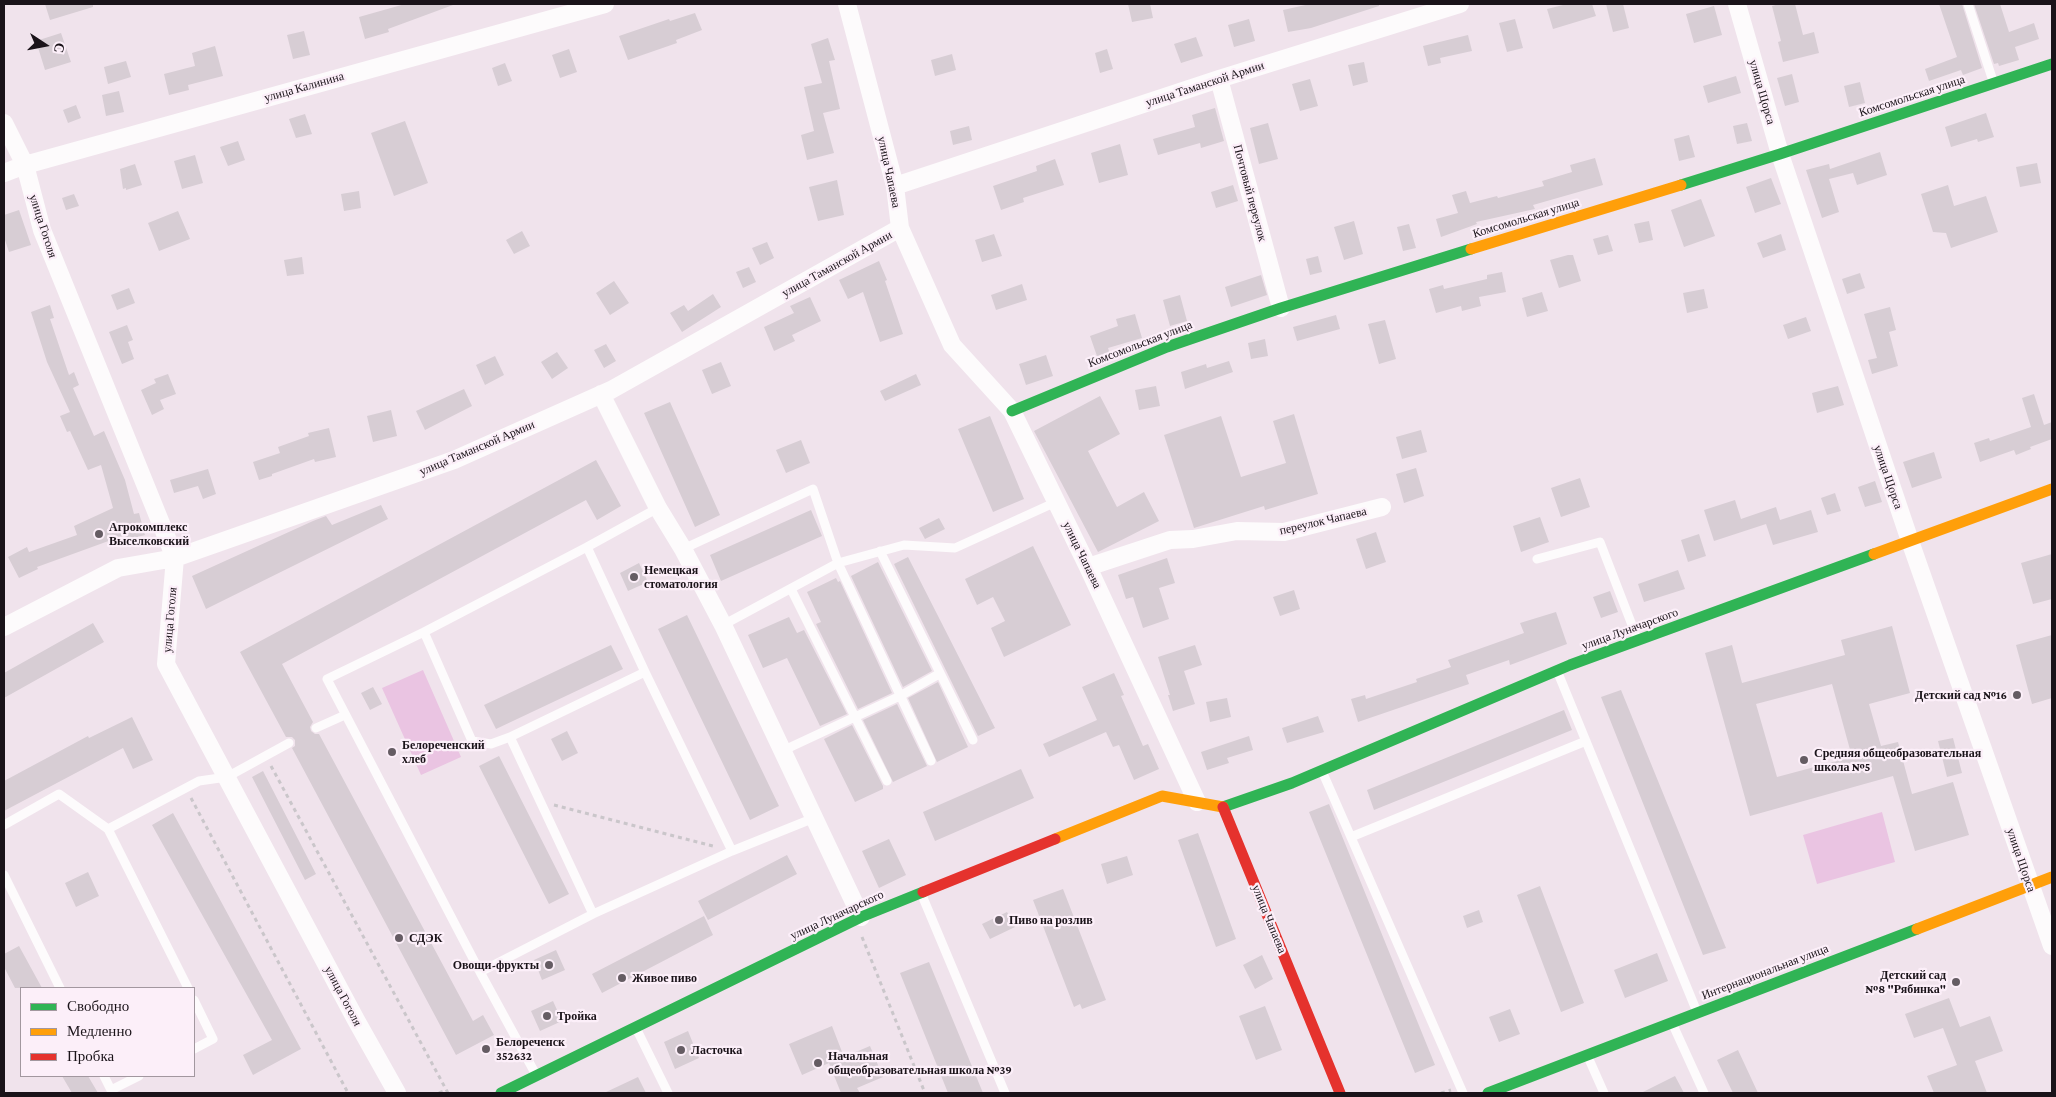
<!DOCTYPE html>
<meta charset="utf-8">
<style>
body{margin:0}
#map{position:relative;width:2056px;height:1097px;overflow:hidden;background:#f0e3ec;font-family:"Crimson Pro",serif}
canvas{display:block}
.frame{position:absolute;inset:0;border:5px solid #1a1319;pointer-events:none}
.legend{position:absolute;left:20px;top:987px;width:175px;height:90px;box-sizing:border-box;background:#fceff9;border:1px solid #a2979f;margin:0;padding:6px 9px;list-style:none;font-size:15px;color:#1a1319}
.legend li{display:flex;align-items:center;gap:10px;height:25px}
.legend b{width:25px;border:1px solid #a2979f}
.north{position:absolute;left:20px;top:20px;width:50px;height:50px;-webkit-text-stroke:4px #fceff9;paint-order:stroke;rotate:101deg;font-size:14px;font-weight:700;line-height:20px;text-align:center;color:#1a1319}
.north::after{content:'';display:block;margin:auto;width:18px;height:22px;background:#1a1319;clip-path:polygon(50% 0,100% 100%,50% 72%,0 100%)}
</style>
<div id="map">
<canvas width="2056" height="1097"></canvas>
<div class="frame"></div>
<ul class="legend">
<li><b style="height:6px;background:#30b455"></b>Свободно</li>
<li><b style="height:6px;background:#ff9f0a"></b>Медленно</li>
<li><b style="height:6px;background:#e5322d"></b>Пробка</li>
</ul>
<div class="north">С</div>
</div>
<script>
const ctx = document.querySelector('canvas').getContext('2d');
ctx.lineJoin = 'round';
function fill(path, color) {
  ctx.fillStyle = color;
  ctx.fill(path, 'evenodd');
}
function shape(rows) {
  const path = new Path2D();
  for (const r of rows) {
    path.moveTo(r[0], r[1]);
    for (let i = 2; i < r.length; i += 2) path.lineTo(r[i], r[i + 1]);
  }
  return path;
}
function strokePath(path, color, width, dash) {
  ctx.strokeStyle = color;
  ctx.lineWidth = width;
  ctx.lineCap = dash ? 'butt' : 'round';
  ctx.setLineDash(dash || []);
  ctx.stroke(path);
}
function write(font, color, halo, rows, align = 'center') {
  ctx.font = font + ' "Crimson Pro",serif';
  ctx.lineWidth = 4.5;
  ctx.setLineDash([]);
  ctx.textBaseline = 'middle';
  ctx.strokeStyle = halo;
  ctx.fillStyle = color;
  for (const [text, x, y, turn = 0] of rows) {
    ctx.save();
    ctx.translate(x, y);
    ctx.rotate((+turn || 0) * Math.PI / 180);
    ctx.textAlign = isNaN(turn) ? turn : align;
    if (halo) ctx.strokeText(text, 0, 0);
    ctx.fillText(text, 0, 0);
    ctx.restore();
  }
}
const green = shape([
 [423,670,461,757,421,775,382,688],
 [1882,812,1895,862,1817,884,1803,835]
]);
const building = shape([
 [45,4,93,4,93,7,50,20],
 [405,4,452,4,453,5,388,29,389,32,365,39,359,17],
 [1128,4,1150,4,1153,18,1132,22],
 [1310,4,1379,4,1379,6,1311,28,1288,32,1283,10],
 [1567,4,1592,4,1596,16,1553,29,1547,9],
 [1606,4,1623,4,1629,28,1613,32],
 [1779,4,1795,4,1803,35,1814,32,1819,53,1783,62,1778,42,1781,41,1772,6],
 [1939,4,1962,4,1982,68,1963,75,1961,70,1929,81,1925,69,1957,57],
 [1974,4,2000,4,2009,32,2034,23,2039,39,2015,47,2019,60,1999,66,1998,63,1994,64],
 [1714,6,1722,35,1694,43,1686,14],
 [695,13,702,30,676,40,677,43,628,60,619,36,669,19,670,21],
 [1249,19,1255,41,1234,47,1228,25],
 [1515,19,1523,48,1507,52,1499,23],
 [304,31,310,55,293,59,287,35],
 [61,33,71,62,45,70,36,41],
 [1468,35,1472,51,1440,58,1441,63,1428,66,1423,46],
 [1196,37,1203,56,1181,63,1174,44],
 [828,38,835,60,829,61,840,109,823,113,834,153,807,160,801,135,814,131,804,87,822,83,811,44],
 [215,46,223,76,188,85,189,90,169,95,164,74,195,66,192,53],
 [569,49,577,72,560,78,552,55],
 [1107,49,1113,69,1100,73,1095,53],
 [952,54,956,70,935,76,931,60],
 [126,61,131,77,108,84,104,67],
 [1364,62,1368,82,1353,86,1348,65],
 [505,63,512,81,498,86,492,68],
 [1792,74,1799,102,1785,106,1777,78],
 [1736,76,1741,93,1708,103,1703,86],
 [1310,79,1318,106,1300,111,1292,84],
 [1860,82,1865,103,1849,107,1844,86],
 [119,91,124,112,106,116,102,95],
 [76,105,81,118,68,123,63,110],
 [1215,108,1224,141,1201,148,1200,143,1158,155,1153,139,1195,127,1192,115],
 [1986,113,1994,137,1978,142,1977,139,1951,147,1945,127],
 [305,114,312,134,296,138,289,119],
 [405,121,428,183,394,196,371,133],
 [1268,123,1278,159,1259,164,1250,128],
 [1747,123,1752,141,1737,144,1733,126],
 [969,126,972,140,953,145,950,131],
 [1689,135,1695,157,1679,161,1674,139],
 [238,141,245,160,228,166,220,147],
 [1120,144,1128,175,1099,183,1091,153],
 [1880,152,1887,175,1857,185,1853,173,1829,179,1839,212,1822,218,1806,170,1829,164,1830,169],
 [195,155,203,183,182,189,174,161],
 [1595,158,1603,185,1533,205,1535,209,1476,222,1477,224,1441,237,1436,219,1458,213,1452,195,1466,191,1470,203,1497,196,1498,198,1544,186,1542,181,1572,172,1570,165],
 [1055,159,1064,185,1023,198,1024,202,1001,210,993,186,1037,171,1036,166],
 [2037,163,2041,183,2020,187,2016,167],
 [135,164,142,185,126,190,126,188,123,189,120,169],
 [1771,178,1781,204,1755,213,1746,187],
 [837,180,844,215,818,221,809,187],
 [1233,185,1238,201,1216,208,1211,192],
 [1948,185,1954,206,1986,196,1998,232,1951,248,1946,233,1933,232,1921,194],
 [359,191,361,208,344,211,341,194],
 [74,194,79,206,66,210,62,198],
 [1701,199,1715,236,1684,247,1671,210],
 [19,210,31,245,9,252,4,237,4,215],
 [178,211,190,239,159,251,148,223],
 [1354,221,1363,254,1344,260,1334,227],
 [1649,221,1653,240,1639,243,1634,224],
 [1409,224,1416,248,1403,251,1397,227],
 [522,231,530,246,514,254,506,240],
 [994,234,1002,256,982,262,975,240],
 [1781,234,1786,250,1763,258,1757,243],
 [1608,235,1613,251,1598,255,1593,239],
 [767,242,774,258,760,265,752,248],
 [1568,255,1573,255,1581,281,1559,288,1550,260],
 [1318,256,1322,272,1310,275,1306,259],
 [302,257,304,274,287,276,284,260],
 [879,261,887,280,885,281,903,334,880,342,863,292,848,299,839,280],
 [749,267,756,282,743,288,736,272],
 [1502,272,1506,292,1479,297,1481,306,1462,311,1461,306,1436,313,1429,289,1443,285,1444,289,1487,279,1487,275],
 [1860,273,1865,288,1847,294,1842,279],
 [1261,275,1267,295,1231,307,1225,287],
 [614,281,629,303,610,315,596,293],
 [1022,284,1027,300,996,310,991,295],
 [129,288,135,303,117,310,111,295],
 [1704,289,1708,308,1687,313,1683,293],
 [1542,292,1548,311,1527,317,1522,298],
 [713,294,721,307,682,332,670,313,684,305,688,311],
 [1180,295,1187,321,1170,326,1163,300],
 [810,297,821,321,792,335,795,341,774,351,764,327,794,313,790,306],
 [50,305,54,318,50,319,69,375,74,372,79,385,73,388,94,436,104,431,125,480,134,514,139,513,145,535,126,540,125,535,37,567,38,569,19,578,8,557,27,547,29,552,77,535,74,526,113,508,101,465,88,470,70,431,67,432,60,416,70,412,47,362,31,312],
 [1890,307,1896,330,1889,332,1898,366,1872,374,1868,360,1877,358,1864,314],
 [1135,314,1142,338,1108,348,1110,354,1098,359,1090,336,1118,326,1116,319],
 [1336,315,1340,329,1297,341,1293,327],
 [1806,317,1811,331,1788,339,1783,325],
 [1385,320,1396,359,1379,364,1368,324],
 [127,325,133,340,128,342,134,359,122,364,109,332],
 [1265,339,1268,356,1251,359,1248,343],
 [606,344,616,361,604,368,594,350],
 [557,352,568,368,552,379,541,362],
 [1046,355,1053,376,1026,385,1019,364],
 [495,356,504,375,485,385,476,365],
 [1229,361,1233,372,1185,389,1181,372,1206,364,1207,368],
 [721,362,731,386,712,394,702,370],
 [168,374,176,394,160,400,164,409,152,415,141,390,156,383,154,379],
 [916,374,921,385,885,401,880,391],
 [1156,386,1160,406,1139,410,1135,390],
 [1838,386,1844,405,1817,413,1812,393],
 [464,389,472,406,425,430,416,411],
 [2034,394,2044,425,2052,422,2052,439,2030,447,2031,449,2016,455,2014,450,1980,462,1974,443,1989,438,1990,441,2031,427,2022,398],
 [1100,396,1120,434,1088,451,1117,507,1144,492,1159,521,1098,552,1034,431],
 [670,402,720,515,695,527,644,413],
 [391,410,397,436,373,442,367,416],
 [1294,414,1318,494,1265,510,1264,506,1194,528,1164,435,1221,416,1241,477,1286,463,1273,421],
 [990,416,1024,499,993,512,958,429],
 [329,428,336,457,315,462,314,459,272,474,272,476,259,480,253,462,280,453,278,447,309,436,308,433],
 [1421,430,1427,452,1402,459,1396,437],
 [801,440,810,463,786,473,776,450],
 [1934,452,1942,478,1912,488,1903,462],
 [596,460,621,506,597,520,586,500,282,664,313,722,310,727,311,731,315,734,319,734,473,1021,483,1015,494,1035,456,1055,292,748,295,746,295,740,292,737,286,737,240,652],
 [1416,468,1424,496,1404,503,1396,474],
 [208,469,216,494,203,499,198,486,174,493,170,480],
 [1580,478,1590,507,1561,517,1551,488],
 [1875,481,1882,502,1865,507,1858,487],
 [1835,493,1841,511,1827,515,1821,498],
 [1735,500,1741,519,1776,507,1780,520,1811,510,1818,532,1773,545,1766,524,1714,541,1704,510],
 [381,505,388,519,206,609,192,576,313,521,326,516,332,525],
 [811,510,822,536,721,581,710,555],
 [1540,517,1549,542,1521,552,1513,526],
 [939,518,945,529,925,539,919,528],
 [1376,532,1386,562,1366,569,1356,539],
 [1699,534,1706,556,1688,562,1681,540],
 [1033,546,1071,625,1004,657,991,628,1005,621,993,597,977,605,965,579],
 [2052,554,2052,599,2033,604,2021,563],
 [908,557,995,728,978,736,894,564],
 [1167,558,1175,583,1159,588,1169,619,1143,628,1133,597,1126,599,1118,575],
 [878,562,932,671,903,687,851,576],
 [639,563,648,582,628,591,620,573],
 [1678,570,1685,589,1644,602,1638,584],
 [836,578,838,582,840,581,892,693,858,709,816,624,821,622,807,592],
 [1294,590,1300,609,1280,616,1273,597],
 [1610,591,1618,612,1601,618,1593,597],
 [1556,612,1567,644,1510,665,1509,660,1466,675,1469,684,1358,722,1351,699,1365,695,1366,699,1417,682,1416,679,1451,667,1448,660,1524,633,1520,623],
 [687,615,779,806,750,820,658,629],
 [789,617,797,633,804,630,847,714,820,726,787,658,763,668,748,635],
 [93,623,104,642,4,698,4,673],
 [1892,626,1910,693,1869,704,1881,746,1898,742,1912,794,1953,782,1969,835,1915,851,1893,776,1750,816,1705,653,1732,645,1742,683,1845,655,1841,640],
 [1832,684,1852,757,1777,777,1756,704],
 [2052,635,2052,698,2032,704,2016,645],
 [611,645,623,669,496,729,484,705],
 [1195,645,1202,665,1184,671,1195,704,1173,711,1168,695,1170,695,1158,657],
 [1114,673,1124,695,1121,696,1143,746,1148,744,1159,769,1134,780,1119,745,1113,747,1106,732,1049,757,1043,744,1097,720,1082,687],
 [938,682,968,747,937,762,908,698],
 [373,687,382,704,370,710,361,693],
 [1621,690,1726,948,1703,955,1601,697],
 [1227,698,1231,717,1210,722,1206,702],
 [897,704,927,766,893,782,863,720],
 [1564,710,1572,730,1374,810,1367,790],
 [1318,716,1324,732,1287,743,1282,728],
 [132,717,153,760,133,769,123,748,4,811,4,781,88,736,89,738],
 [852,725,883,786,883,789,855,802,824,739],
 [567,731,578,753,562,761,551,739],
 [1249,736,1253,750,1227,758,1229,763,1207,770,1201,752],
 [1953,738,1962,773,1947,777,1938,741],
 [499,756,569,894,549,904,479,766],
 [1021,769,1034,798,935,841,923,812],
 [263,771,316,874,305,880,252,777],
 [1329,804,1435,1065,1415,1073,1309,812],
 [173,813,301,1049,253,1075,243,1055,272,1040,152,825],
 [1198,833,1236,939,1216,947,1178,840],
 [889,839,906,875,879,888,862,851],
 [787,855,797,874,708,920,698,901],
 [1127,856,1133,875,1107,884,1101,864],
 [88,872,99,896,76,907,65,883],
 [1540,886,1584,1003,1561,1012,1517,895],
 [1063,889,1106,1000,1082,1009,1080,1004,1074,1007,1033,900],
 [1479,910,1483,922,1467,928,1463,916],
 [1007,912,1015,927,990,939,982,924],
 [704,916,713,935,602,993,592,974],
 [19,946,42,988,15,988,4,967,4,954],
 [556,950,565,970,542,980,534,960],
 [1657,953,1668,981,1625,998,1614,970],
 [1262,955,1273,979,1255,989,1243,965],
 [929,962,983,1093,948,1093,900,973],
 [1949,998,1960,1027,1990,1016,2003,1051,1975,1061,1987,1093,1934,1093,1927,1076,1957,1065,1943,1028,1914,1038,1905,1014],
 [553,1001,562,1021,540,1031,531,1011],
 [1265,1006,1282,1050,1256,1060,1239,1016],
 [1510,1009,1520,1034,1499,1042,1489,1017],
 [832,1026,844,1057,870,1046,883,1077,857,1088,860,1093,841,1093,829,1063,802,1075,789,1044],
 [688,1031,699,1058,675,1069,664,1042],
 [1738,1050,1758,1093,1733,1093,1717,1060],
 [62,1076,88,1076,98,1093,72,1093],
 [1675,1076,1684,1093,1641,1093],
 [638,1077,646,1093,604,1093]
]);
const path = shape([
 [271,766,448,1093],
 [191,798,348,1093],
 [554,805,713,846],
 [862,937,925,1093],
 [439,1093,446,1090],
 [1441,1093,1451,1090]
]);
const lane = shape([
 [1968,4,1993,81],
 [587,547,658,508],
 [683,549,813,489,838,563,931,761],
 [880,551,973,740],
 [1537,559,1600,542,1637,638],
 [791,589,887,781],
 [723,625,838,563,904,545,955,548,1056,502],
 [424,632,587,547,645,672],
 [1558,673,1697,1012],
 [316,728,345,715],
 [782,751,900,696,939,674],
 [1322,771,1463,1093],
 [4,825,59,794,108,829],
 [1351,837,1586,741],
 [4,875,60,988],
 [921,893,1005,1093],
 [593,914,732,851],
 [480,972,327,679,424,632,472,741,491,744,510,737],
 [188,988,108,829,199,781,227,777,289,743],
 [194,1000,213,1039,194,1049],
 [1673,1025,1704,1093],
 [636,1028,668,1093],
 [1588,1057,1604,1093],
 [535,1073,480,972,593,914,510,737,645,672,732,851,814,818],
 [104,1076,111,1090,139,1076]
]);
const street = shape([
 [847,4,895,186,900,228,952,345,1012,411,1088,567,1197,802],
 [1737,4,1780,154,1910,541,2052,946],
 [1219,79,1281,308],
 [4,123,25,165,42,230,175,558,166,664,356,1020,397,1093],
 [4,173,25,165,605,4],
 [895,186,1219,79,1460,4],
 [601,394,658,508,683,549,723,625,861,917],
 [1088,567,1170,540,1193,539,1237,531,1284,532,1382,507],
 [4,627,118,568,175,558,454,460,611,390,900,228]
]);
const fast = shape([
 [1681,185,1780,154,2052,64],
 [1012,411,1167,347,1281,308,1471,249],
 [1223,807,1292,783,1570,665,1874,554],
 [501,1093,861,917,923,892],
 [1488,1093,1917,929]
]);
const slow = shape([
 [1471,249,1681,185],
 [1874,554,2052,489],
 [1055,839,1162,796,1223,807],
 [1917,929,2052,877]
]);
const jam = shape([
 [1223,807,1340,1093],
 [923,892,1055,839]
]);
const markers = [
 [99,534,5,"#655c63"],
 [634,577,5,"#655c63"],
 [2017,695,5,"#655c63"],
 [392,752,5,"#655c63"],
 [1804,760,5,"#655c63"],
 [999,920,5,"#655c63"],
 [399,938,5,"#655c63"],
 [549,965,5,"#655c63"],
 [622,978,5,"#655c63"],
 [1956,982,5,"#655c63"],
 [547,1016,5,"#655c63"],
 [486,1049,5,"#655c63"],
 [681,1050,5,"#655c63"],
 [818,1063,5,"#655c63"]
];
const streetNames = [
 ["улица Таманской Армии",1205,84,-18],
 ["улица Калинина",304,87,-16],
 ["улица Щорса",1762,92,74],
 ["Комсомольская улица",1912,96,-18],
 ["улица Чапаева",889,172,78],
 ["Почтовый переулок",1250,193,75],
 ["Комсомольская улица",1526,218,-17],
 ["улица Гоголя",43,226,72],
 ["улица Таманской Армии",837,264,-29],
 ["Комсомольская улица",1140,344,-21],
 ["улица Таманской Армии",477,448,-23],
 ["улица Щорса",1888,477,71],
 ["переулок Чапаева",1323,521,-13],
 ["улица Чапаева",1082,555,64],
 ["улица Гоголя",170,620,-85],
 ["улица Луначарского",1630,629,-20],
 ["улица Щорса",2021,860,71],
 ["улица Луначарского",837,915,-25],
 ["улица Чапаева",1269,919,68],
 ["Интернациональная улица",1765,972,-21],
 ["улица Гоголя",343,996,62]
];
const poiNames = [
 ["Агрокомплекс",109,527],
 ["Выселковский",109,541],
 ["Немецкая",644,570],
 ["стоматология",644,584],
 ["Детский сад №16",2007,695,"right"],
 ["Белореченский",402,745],
 ["хлеб",402,759],
 ["Средняя общеобразовательная",1814,753],
 ["школа №5",1814,767],
 ["Пиво на розлив",1009,920],
 ["СДЭК",409,938],
 ["Овощи-фрукты",539,965,"right"],
 ["Детский сад",1946,975,"right"],
 ["№8 \"Рябинка\"",1946,989,"right"],
 ["Живое пиво",632,978],
 ["Тройка",557,1016],
 ["Белореченск",496,1042],
 ["352632",496,1056],
 ["Ласточка",691,1050],
 ["Начальная",828,1056],
 ["общеобразовательная школа №39",828,1070]
];
fill(green, '#eac4e2');
fill(building, '#d7cdd4');
strokePath(path, '#cac6ca', 3, [4, 4]);
strokePath(lane, '#fdfbfc', 9);
strokePath(street, '#fdfbfc', 18);
strokePath(fast, '#30b455', 11);
strokePath(slow, '#ff9f0a', 11);
strokePath(jam, '#e5322d', 11);
for (const [x, y, r, color] of markers) {
  const dot = new Path2D();
  dot.arc(x, y, r, 0, 2 * Math.PI);
  ctx.fillStyle = color;
  ctx.fill(dot);
  strokePath(dot, '#fceff9', 2);
}
write('12px', '#1a1319', '#fceff9', streetNames);
write('bold 12px', '#1a1319', '#fceff9', poiNames, 'left');
</script>
